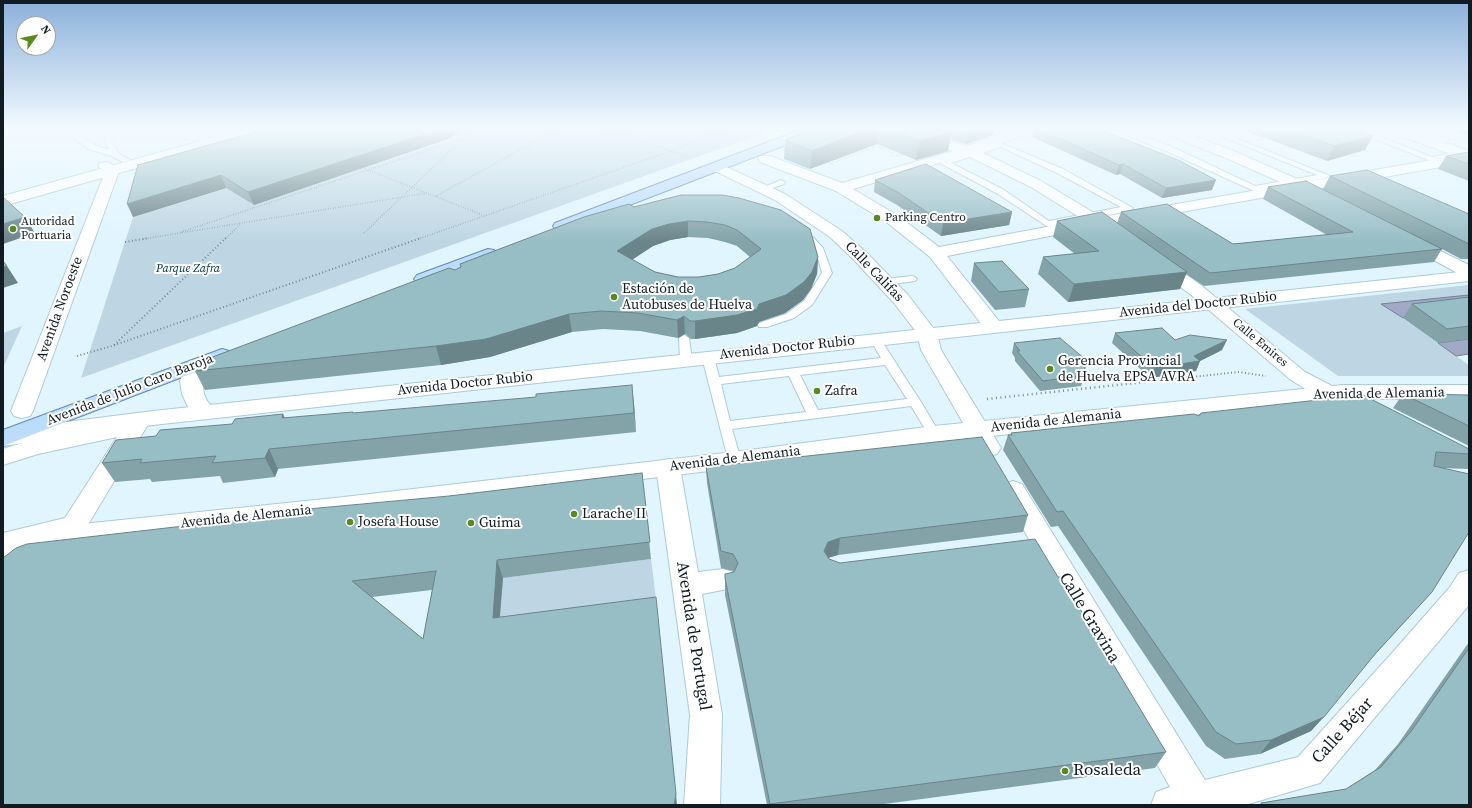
<!DOCTYPE html>
<meta charset="utf-8">
<style>
body{margin:0}
#map{position:relative;width:1472px;height:808px;overflow:hidden;background:#e1f5ff;font-family:"Source Serif 4",serif}
canvas{display:block}
.frame{position:absolute;inset:0;border:4px solid #101c22;pointer-events:none}
.north{position:absolute;left:16px;top:16px;width:40px;height:40px;box-sizing:border-box;background:#fefefe;border:1px solid #9fa4a6;border-radius:50%;rotate:57deg;font-size:11px;font-weight:700;line-height:16px;text-align:center;color:#101c22}
.north::after{content:'';display:block;margin:auto;width:14px;height:18px;background:#5a8a1f;clip-path:polygon(50% 0,100% 100%,50% 72%,0 100%)}
</style>
<div id="map">
<canvas width="1472" height="808"></canvas>
<div class="frame"></div>
<div class="north">N</div>
</div>
<script>
const ctx = document.querySelector('canvas').getContext('2d');
ctx.lineJoin = 'round';
function fill(path, color) {
  ctx.fillStyle = color;
  ctx.fill(path, 'evenodd');
}
function shape(rows) {
  const path = new Path2D();
  for (const r of rows) {
    path.moveTo(r[0], r[1]);
    for (let i = 2; i < r.length; i += 2) path.lineTo(r[i], r[i + 1]);
  }
  return path;
}
function strokePath(path, color, width, dash) {
  ctx.strokeStyle = color;
  ctx.lineWidth = width;
  ctx.lineCap = dash ? 'butt' : 'round';
  ctx.setLineDash(dash || []);
  ctx.stroke(path);
}
function write(font, color, halo, rows, align = 'center') {
  ctx.font = font + ' "Source Serif 4",serif';
  ctx.lineWidth = 4;
  ctx.setLineDash([]);
  ctx.textBaseline = 'middle';
  ctx.strokeStyle = halo;
  ctx.fillStyle = color;
  for (const [text, x, y, turn = 0] of rows) {
    ctx.save();
    ctx.translate(x, y);
    ctx.rotate((+turn || 0) * Math.PI / 180);
    ctx.textAlign = isNaN(turn) ? turn : align;
    if (halo) ctx.strokeText(text, 0, 0);
    ctx.fillText(text, 0, 0);
    ctx.restore();
  }
}
const green = shape([
 [463,128,778,128,81,378,133,217,226,188,254,205,451,139],
 [1469,285,1469,297,1387,307,1469,365,1469,376,1338,376,1245,309],
 [22,326,3,368,3,333],
 [651,559,658,615,498,636,503,578]
]);
const water = shape([
 [1469,295,1469,310,1403,318,1381,304,1469,295],
 [1469,339,1469,354,1456,356,1438,343,1469,339]
]);
const pathFar2 = shape([
 [603,128,688,157],
 [830,164,877,146,894,153],
 [363,168,485,216],
 [436,196,560,128],
 [181,232,462,139],
 [364,233,474,128],
 [143,239,427,193],
 [225,239,241,224],
 [418,239,671,151,727,128]
]);
const pathFar1 = shape([
 [125,242,149,238],
 [114,345,226,238],
 [77,356,112,346,421,238],
 [1144,382,1239,372,1266,376]
]);
const path = shape([
 [987,399,1154,381]
]);
const lane = shape([
 [63,128,70,128,95,145,109,150,104,140,112,133,123,128,134,128,116,135,112,140,118,153,130,160,123,162,112,156,89,149,66,133,63,128],
 [1109,128,1120,128,1170,146,1255,186,1317,175,1201,128,1211,128,1330,176,1326,178,1254,191,1164,150,1109,128],
 [1347,128,1358,128,1432,157,1461,151,1465,153,1431,161,1347,128],
 [1409,128,1420,128,1449,139,1442,147,1436,147,1435,145,1440,140,1409,128],
 [1001,143,1063,169,1133,208,1129,211,1048,227,998,194,940,163,1001,143],
 [1001,147,1057,173,1121,207,1049,221,1004,190,951,163,1001,147],
 [781,180,785,182,784,184,764,191,760,189,781,180],
 [803,231,814,238,823,248,832,273,812,305,794,318,767,327,759,327,758,325,759,323,786,314,804,301,822,273,816,251,799,234,803,231],
 [912,276,915,277,917,279,915,281,885,285,880,282,885,279,912,276],
 [684,335,689,338,692,360,686,363,680,360,679,338,684,335],
 [875,336,879,337,921,402,940,434,938,437,930,437,911,406,732,429,741,460,739,463,734,464,729,463,702,357,704,355,712,355,714,357,719,377,881,358,870,339,875,336],
 [885,365,907,399,818,410,800,375,885,365],
 [789,376,806,412,730,421,721,384,789,376]
]);
const street = shape([
 [896,128,915,128,966,146,1019,128,1039,128,1037,131,979,151,1041,181,1101,217,1287,185,1226,158,1158,131,1156,128,1175,128,1236,152,1304,182,1456,156,1387,131,1385,128,1404,128,1469,151,1469,162,1311,190,1305,192,1301,191,1112,224,1113,226,1111,229,1105,231,1096,227,947,256,1003,326,1000,330,993,332,986,330,930,257,885,221,836,191,760,162,758,159,760,156,770,156,842,183,953,151,898,131,896,128],
 [966,155,1031,187,1084,220,939,247,897,215,853,189,966,155],
 [105,162,110,163,119,171,33,411,30,416,22,418,14,416,11,411,105,172,98,166,100,163,105,162],
 [718,163,785,194,842,231,867,253,908,295,937,333,941,350,1001,448,997,454,989,456,981,454,921,350,917,333,894,303,855,261,830,237,775,200,713,170,711,167,713,164,718,163],
 [1412,237,1469,265,1469,277,1463,276,1406,245,1404,242,1406,239,1412,237],
 [1160,259,1166,260,1202,286,1305,372,1336,388,1339,393,1336,398,1328,400,1320,398,1291,380,1190,294,1154,268,1151,264,1154,260,1160,259],
 [196,359,203,361,206,365,202,381,204,394,207,401,217,412,214,417,206,419,198,417,189,409,182,394,180,381,186,365,189,361,196,359],
 [136,419,144,421,147,426,83,533,3,553,3,533,65,518,117,437,38,454,3,465,3,449,35,439,136,419],
 [668,459,677,461,680,467,698,572,723,569,733,572,737,580,733,588,702,594,722,715,720,805,684,805,690,715,656,467,659,461,668,459],
 [1013,481,1022,484,1205,780,1298,757,1392,653,1450,587,1459,573,1469,570,1469,605,1320,783,1245,805,1151,805,1156,792,1170,787,1001,490,1004,484,1013,481]
]);
const secondary = shape([
 [247,128,269,128,267,131,3,206,3,196,247,128],
 [1469,271,1469,281,153,425,3,446,3,430,153,411,1469,271],
 [1343,385,1469,385,1469,399,1343,399,934,442,734,468,335,516,92,543,3,562,3,542,92,523,335,498,734,452,934,426,1343,385]
]);
const primary = shape([
 [805,128,824,128,822,131,567,229,561,231,555,229,553,226,555,223,805,128],
 [488,249,494,250,496,254,494,258,429,283,423,284,417,283,414,279,417,275,488,249],
 [222,349,229,351,232,355,229,359,3,446,3,430,222,349]
]);
const wall = shape([
 [815,128,995,128,993,135,966,144,950,139,948,151,916,160,877,144,810,169,784,159,785,140],
 [1034,128,1096,128,1212,190,1162,198,1120,174,1116,175,1032,137],
 [1238,128,1350,128,1373,136,1365,150,1327,161],
 [1443,128,1469,128,1469,136],
 [451,138,254,205,226,188,133,217,138,165],
 [1469,152,1469,181,1438,169,1446,156],
 [1330,176,1469,214,1469,259,1461,259,1442,249,1434,262,1204,286,1186,274,1180,289,1068,302,1038,274,1043,257,1075,254,1053,237,1057,221,1117,223,1121,212,1233,244,1327,235,1263,199,1268,187,1323,189],
 [875,180,1012,212,1009,225,941,236,897,205,874,192],
 [722,195,818,257,817,274,811,289,803,300,785,313,759,322,757,326,737,333,695,339,691,339,685,334,678,338,640,331,603,329,572,332,490,357,441,365,205,390,195,371,455,270,634,207],
 [688,237,708,238,725,242,737,246,750,257,735,268,718,274,699,277,678,277,655,272,632,260,653,246,670,240],
 [974,263,1029,289,1025,307,995,310,971,281],
 [1469,297,1469,339,1438,343,1403,318,1412,304],
 [1115,333,1175,340,1222,350,1200,361,1196,371,1150,378,1112,343],
 [1014,343,1085,375,1081,386,1040,391,1015,361,1015,358,1012,353],
 [1403,394,1469,395,1469,446,1393,408],
 [634,404,636,432,278,469,275,477,223,483,220,476,152,482,150,479,115,482,102,463,232,424,285,418,354,413],
 [1199,416,1469,449,1469,469,1441,468,1432,592,1370,660,1311,731,1260,754,1225,759,1206,746,1058,526,1051,527,1003,450,1008,435,1011,435,1011,433],
 [706,467,1028,515,1023,532,838,555,828,558,829,559,1166,752,1155,768,877,805,767,805,725,595,725,574,734,572,733,571,721,568,707,483],
 [642,473,651,559,503,578,500,617,3,805,449,496],
 [432,590,423,639,372,597],
 [1469,642,1469,805,1259,805,1261,803,1346,789,1375,770,1398,744]
]);
const shadedWall = shape([
 [444,128,463,128,451,138,254,205,248,192],
 [871,128,879,128,877,144,810,169,812,151],
 [969,128,995,128,993,135,966,144],
 [951,132,948,151,916,160,919,141],
 [1373,136,1365,150,1327,161,1334,146],
 [1123,164,1120,174,1116,175,1119,165],
 [221,175,226,188,133,217,127,204],
 [1216,180,1212,190,1162,198,1166,188],
 [1012,212,1009,225,941,236,943,223],
 [25,217,35,233,3,244,3,224],
 [688,221,688,237,670,240,653,246,619,268,617,251,652,229,669,224],
 [818,257,817,274,811,289,803,300,785,313,759,322,757,326,737,333,695,339,695,321,759,304],
 [7,266,18,283,3,288,3,267],
 [1187,272,1180,289,1068,302,1074,284],
 [569,314,572,332,490,357,441,365,436,346],
 [684,316,685,334,678,338,677,320],
 [1227,340,1222,350,1198,362,1200,361,1196,371,1150,378,1154,368,1194,356],
 [632,385,634,404,636,432,634,413],
 [283,414,292,433,282,418],
 [269,449,278,469,275,477,265,458],
 [840,538,838,555,827,558,824,551,828,542],
 [497,560,503,578,498,636,493,618],
 [1324,717,1311,731,1260,754,1271,740],
 [676,794,677,805,674,805]
]);
const building = shape([
 [269,128,444,128,248,192,221,175,127,204,138,165,269,128],
 [815,128,871,128,812,151,785,140,815,128],
 [887,128,940,128,951,132,919,141,887,128],
 [1036,128,1096,128,1178,160,1216,180,1166,188,1123,164,1119,165,1036,128],
 [1283,128,1350,128,1373,136,1334,146,1283,128],
 [1469,152,1469,164,1446,156,1469,152],
 [926,164,1012,212,943,223,899,193,875,180,926,164],
 [1367,170,1469,214,1469,244,1330,176,1367,170],
 [1306,181,1442,249,1210,273,1121,212,1167,204,1233,244,1353,232,1268,187,1306,181],
 [681,195,722,195,739,198,781,210,810,229,818,257,812,272,804,282,786,295,759,304,757,309,737,315,695,321,690,321,684,316,677,320,638,313,601,311,569,314,486,339,436,346,195,371,194,364,449,268,455,270,461,267,460,264,584,217,629,204,634,207,681,195],
 [688,221,707,222,725,225,737,230,761,249,735,268,718,274,699,277,678,277,655,272,617,251,652,229,669,224,688,221],
 [3,198,4,198,25,217,3,224,3,198],
 [1102,212,1187,272,1074,284,1043,257,1099,251,1057,221,1102,212],
 [3,261,7,266,3,267,3,261],
 [1002,261,1029,289,999,292,974,263,1002,261],
 [1469,297,1469,326,1447,329,1412,304,1469,297],
 [1162,328,1175,340,1190,335,1227,340,1194,356,1200,361,1154,368,1115,333,1162,328],
 [1060,338,1085,359,1085,375,1043,381,1017,351,1020,351,1014,343,1060,338],
 [632,385,634,413,269,449,265,458,212,463,216,456,140,463,142,459,102,463,116,440,156,436,160,430,232,424,235,419,283,414,282,418,353,412,353,413,536,397,536,394,632,385],
 [1403,394,1469,395,1469,426,1403,394],
 [1363,395,1469,449,1469,454,1436,452,1434,466,1469,474,1469,532,1432,592,1375,654,1324,717,1271,740,1236,744,1216,732,1063,511,1057,512,1008,435,1012,435,1011,433,1194,414,1199,416,1201,413,1363,395],
 [982,437,1028,515,840,538,828,542,824,551,829,559,840,563,1035,539,1058,577,1061,577,1166,752,770,804,725,578,725,574,734,572,738,563,733,554,721,551,706,467,982,437],
 [642,473,650,542,497,560,493,618,656,597,676,794,674,805,3,805,3,558,16,548,27,544,297,513,297,510,449,496,642,473],
 [436,571,423,639,352,581,436,571],
 [1469,648,1469,805,1263,805,1261,803,1346,789,1381,767,1412,730,1469,648]
]);
const markers = [
 [877,218,4,"#5a8a1f"],
 [13,229,4,"#5a8a1f"],
 [614,297,4,"#5a8a1f"],
 [1050,369,4,"#5a8a1f"],
 [817,391,4,"#5a8a1f"],
 [574,514,4,"#5a8a1f"],
 [350,522,4,"#5a8a1f"],
 [471,523,4,"#5a8a1f"],
 [1065,771,4,"#5a8a1f"]
];
const farPoinames = [
 ["Parking Centro",885,218],
 ["Autoridad",21,222],
 ["Portuaria",21,236]
];
const farParknames = [
 ["Parque Zafra",188,269]
];
const farStreetnames = [
 ["Calle Emires",1260,343,40]
];
const streetNames = [
 ["Calle Califas",874,272,46],
 ["Avenida del Doctor Rubio",1198,305,-6],
 ["Avenida Noroeste",60,309,-70],
 ["Avenida Doctor Rubio",787,348,-6],
 ["Avenida Doctor Rubio",465,384,-6],
 ["Avenida de Julio Caro Baroja",130,390,-21],
 ["Avenida de Alemania",1379,394,-1],
 ["Avenida de Alemania",1056,421,-6],
 ["Avenida de Alemania",735,459,-7],
 ["Avenida de Alemania",246,517,-6]
];
const poiNames = [
 ["Estación de",622,289],
 ["Autobuses de Huelva",622,305],
 ["Gerencia Provincial",1058,361],
 ["de Huelva EPSA AVRA",1058,377],
 ["Zafra",825,391],
 ["Larache II",582,514],
 ["Josefa House",358,522],
 ["Guima",479,523]
];
const nearStreetnames = [
 ["Calle Gravina",1089,618,59],
 ["Avenida de Portugal",693,636,81],
 ["Calle Béjar",1343,731,-48]
];
const nearPoinames = [
 ["Rosaleda",1073,771]
];
fill(green, '#bed6e3');
fill(water, '#a0aac6');
strokePath(water, '#757f95', 1);
strokePath(lane, '#abcbdb', 2);
strokePath(street, '#abcbdb', 2);
strokePath(secondary, '#abcbdb', 2);
strokePath(primary, '#638aae', 2);
strokePath(pathFar2, '#7a8a92', 1.5, [0.5, 2]);
strokePath(pathFar1, '#7a8a92', 2, [1, 2.5]);
strokePath(path, '#7a8a92', 2.5, [1, 3.5]);
fill(lane, '#fff');
fill(street, '#fff');
fill(secondary, '#fff');
fill(primary, '#bcdcfc');
fill(wall, '#83a3a9');
fill(shadedWall, '#6a858a');
fill(building, '#98bec5');
strokePath(building, '#6a858a', 1);
const sky = ctx.createLinearGradient(0, 0, 0, 242);
sky.addColorStop(0, '#8bb0da');
sky.addColorStop(0.53, '#f2faff');
sky.addColorStop(1, '#f2faff00');
ctx.fillStyle = sky;
ctx.fillRect(0, 0, 1472, 242);
for (const [x, y, r, color] of markers) {
  const dot = new Path2D();
  dot.arc(x, y, r, 0, 2 * Math.PI);
  ctx.fillStyle = color;
  ctx.fill(dot);
  strokePath(dot, '#fefefe', 1.5);
}
write('12px', '#101c22', '#fefefe', farPoinames, 'left');
write('italic 12px', '#013143', '#fefefe', farParknames);
write('12px', '#101c22', '#fefefe', farStreetnames);
write('14px', '#101c22', '#fefefe', streetNames);
write('14px', '#101c22', '#fefefe', poiNames, 'left');
write('17px', '#101c22', '#fefefe', nearStreetnames);
write('17px', '#101c22', '#fefefe', nearPoinames, 'left');
</script>
